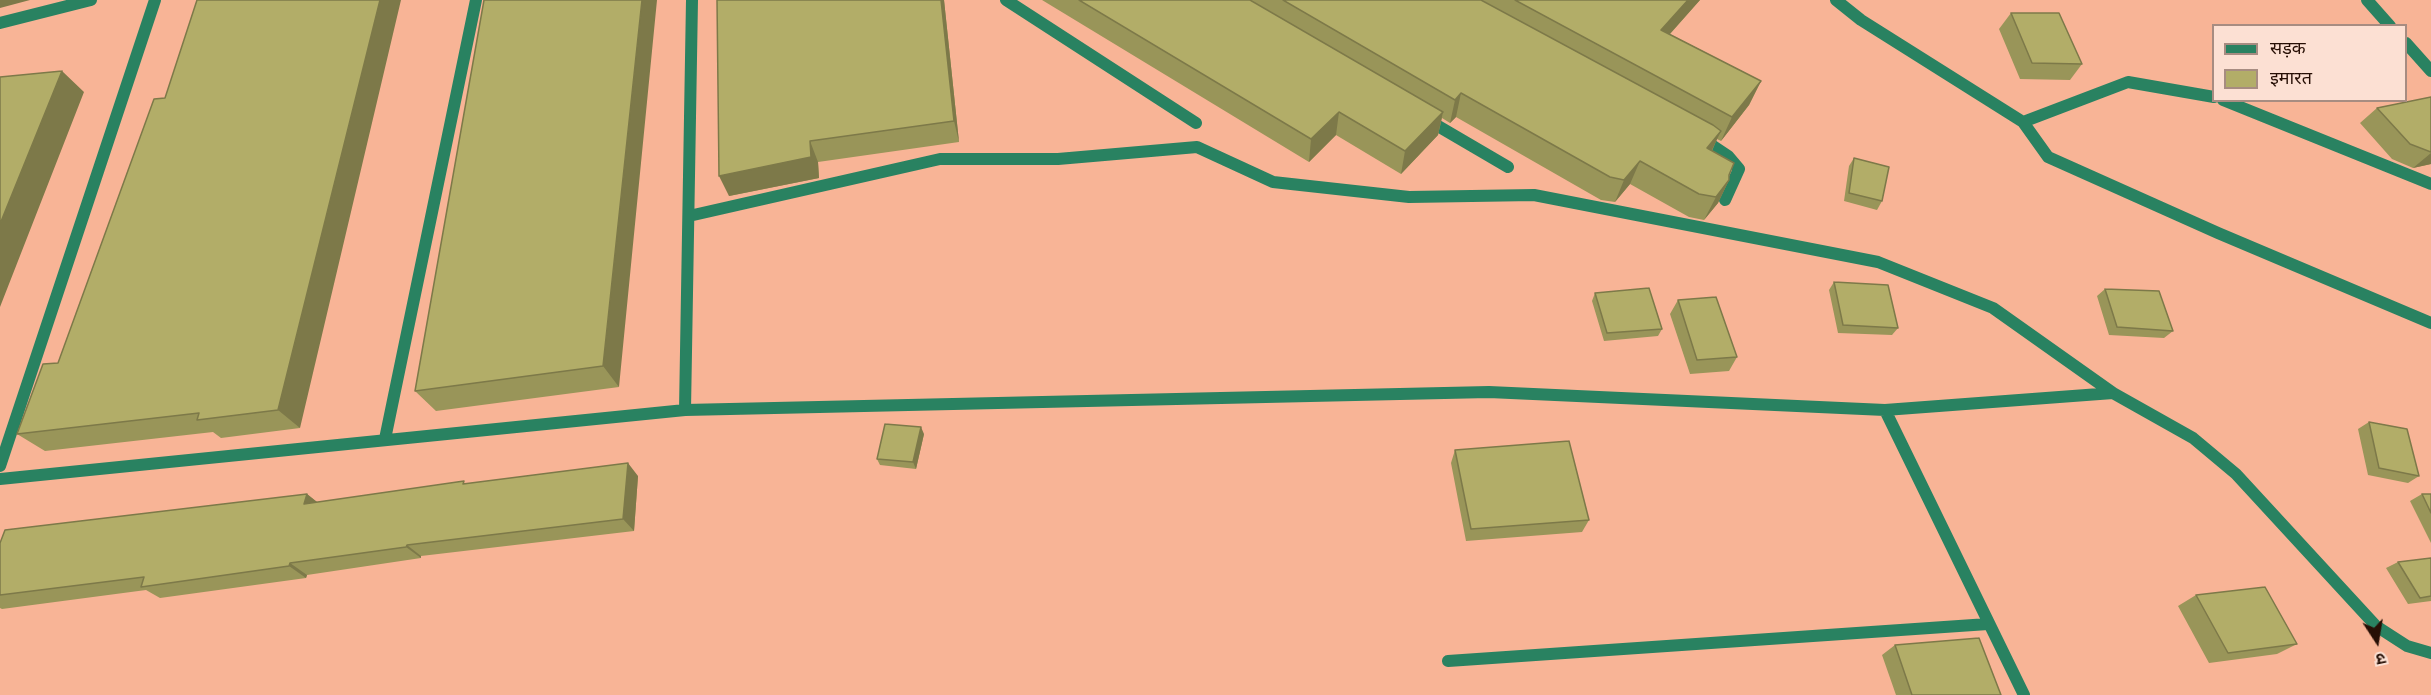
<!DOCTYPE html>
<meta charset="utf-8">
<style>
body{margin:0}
#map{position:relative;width:2431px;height:695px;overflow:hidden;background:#f8b496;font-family:"Roboto Serif","Noto Sans Devanagari",serif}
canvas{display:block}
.legend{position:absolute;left:2212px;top:24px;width:195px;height:78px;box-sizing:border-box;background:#fce0d3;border:2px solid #a78c81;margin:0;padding:8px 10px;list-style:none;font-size:18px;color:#270f05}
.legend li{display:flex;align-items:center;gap:12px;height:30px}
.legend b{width:30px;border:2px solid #a78c81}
.north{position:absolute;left:2347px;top:611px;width:60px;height:60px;-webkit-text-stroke:4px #fce0d3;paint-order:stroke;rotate:168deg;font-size:16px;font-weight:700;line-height:24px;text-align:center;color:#270f05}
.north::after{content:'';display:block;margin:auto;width:21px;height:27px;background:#270f05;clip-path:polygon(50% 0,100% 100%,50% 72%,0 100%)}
</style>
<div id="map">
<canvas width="2431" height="695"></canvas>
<ul class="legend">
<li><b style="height:8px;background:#298261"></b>सड़क</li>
<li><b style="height:16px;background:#b2ad68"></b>इमारत</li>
</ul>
<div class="north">उ</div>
</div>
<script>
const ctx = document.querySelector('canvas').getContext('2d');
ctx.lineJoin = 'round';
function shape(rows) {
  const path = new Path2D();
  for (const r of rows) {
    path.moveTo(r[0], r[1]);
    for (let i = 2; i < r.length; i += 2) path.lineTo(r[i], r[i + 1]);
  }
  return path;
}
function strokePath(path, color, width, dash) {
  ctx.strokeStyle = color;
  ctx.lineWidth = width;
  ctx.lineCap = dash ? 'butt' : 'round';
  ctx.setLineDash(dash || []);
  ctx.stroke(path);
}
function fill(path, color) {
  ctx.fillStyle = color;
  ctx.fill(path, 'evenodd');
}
const minor = shape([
 [1006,0,1196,123],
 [1836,0,1861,20,2023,122,2048,157,2218,233,2431,323],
 [2367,0,2390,26],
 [0,23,91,0],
 [2406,43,2431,71],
 [2223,100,2431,184],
 [1426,119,1508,167],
 [2023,122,2128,82,2214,97],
 [1701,138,1728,156,1739,169,1725,200],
 [689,216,940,159,1058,159,1197,147,1273,182,1409,197,1534,195,1878,262,1993,308,2113,393],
 [685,410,692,0],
 [1885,410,2024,695],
 [385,439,476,0],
 [0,466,155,0],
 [0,479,685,410,1489,392,1885,410,2113,393,2193,438,2236,474,2376,626,2407,646,2431,653],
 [1448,661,1988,624]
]);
const wall = shape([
 [484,0,619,387,436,411,415,391],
 [717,0,944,0,959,142,818,162,819,178,729,196],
 [1042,0,1700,0,1670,34,1761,81,1749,105,1721,141,1717,139,1712,151,1729,175,1729,180,1718,203,1704,220,1689,217,1630,184,1615,202,1601,200,1456,117,1450,123,1442,118,1438,135,1401,174,1336,135,1309,162],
 [2011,13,2082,64,2070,80,2020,79,1999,29],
 [2431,97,2431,164,2413,168,2392,159,2360,123,2377,108],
 [165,98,300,428,221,438,213,432,45,451,17,434,58,363],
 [1854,158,1882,201,1877,210,1844,201,1849,166],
 [1834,282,1898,328,1892,335,1838,333,1829,290],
 [2105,289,2173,331,2164,338,2109,335,2097,296],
 [1595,293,1662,329,1658,336,1604,341,1592,301],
 [1678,300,1737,357,1729,371,1690,374,1670,314],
 [2369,422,2419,476,2408,483,2368,475,2358,429],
 [924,434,916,469,880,465,877,459],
 [1455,450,1589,520,1582,532,1466,541,1451,463],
 [638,476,634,531,421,556,421,558,307,575,306,578,160,598,146,590,2,609,0,608,0,543,307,494,317,502,466,484],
 [2422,494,2431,494,2431,543,2410,501],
 [2431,558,2431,601,2408,604,2386,568,2398,562],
 [2196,595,2297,644,2277,654,2209,663,2178,606],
 [1895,645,2001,695,1896,695,1882,655]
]);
const shadedWall = shape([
 [0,0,30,0,0,8],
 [380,0,401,0,300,428,278,410],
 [642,0,657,0,619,387,603,366],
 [941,0,944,0,959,142,954,121],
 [1688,0,1700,0,1652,54,1661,30],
 [62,71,84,92,0,307,0,224],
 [1761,81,1749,105,1721,141,1732,117],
 [1461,93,1456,117,1450,123,1455,100],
 [1339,112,1336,135,1309,162,1311,139],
 [1443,112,1438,135,1401,174,1405,151],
 [1721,131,1710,154,1707,148],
 [810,141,818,162,819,178,729,196,719,176],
 [2431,153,2431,164,2413,168],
 [1640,161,1630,184,1615,202,1624,180],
 [1729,180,1718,203,1704,220,1716,197],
 [921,427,924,434,916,469,913,462],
 [628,463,638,476,634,531,623,519],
 [307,494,322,506,304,504],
 [407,545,421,556,421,558,406,547],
 [290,563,307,575,306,578,289,566]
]);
const building = shape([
 [197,0,380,0,278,410,197,420,199,413,17,434,43,364,58,363,154,99,165,98,197,0],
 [484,0,642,0,603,366,415,391,484,0],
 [717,0,941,0,954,121,810,141,811,157,719,176,717,0],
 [1079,0,1250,0,1443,112,1405,151,1339,112,1311,139,1079,0],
 [1283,0,1481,0,1713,125,1721,131,1707,148,1734,163,1729,175,1729,180,1716,197,1699,194,1640,161,1624,180,1610,177,1461,93,1455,100,1283,0],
 [1515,0,1688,0,1661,30,1761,81,1732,117,1515,0],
 [2011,13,2059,13,2082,64,2032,63,2011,13],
 [62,71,0,224,0,77,62,71],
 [2431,97,2431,152,2410,144,2377,108,2431,97],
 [1854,158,1889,167,1882,201,1849,193,1854,158],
 [1834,282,1888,285,1898,328,1843,325,1834,282],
 [1649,288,1662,329,1607,333,1595,293,1649,288],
 [2105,289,2159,291,2173,331,2117,327,2105,289],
 [1716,297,1737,357,1697,360,1678,300,1716,297],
 [2369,422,2407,429,2419,476,2379,468,2369,422],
 [885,424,921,427,913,462,877,459,885,424],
 [1569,441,1589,520,1471,529,1455,450,1569,441],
 [628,463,623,519,407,545,406,547,290,563,289,566,141,587,144,577,0,595,0,543,5,530,307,494,304,504,464,481,463,484,628,463],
 [2422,494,2431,494,2431,513,2422,494],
 [2431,558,2431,596,2420,598,2398,562,2431,558],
 [2265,587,2297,644,2228,653,2196,595,2265,587],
 [1979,638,2001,695,1912,695,1895,645,1979,638]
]);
strokePath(minor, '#298261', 12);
fill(wall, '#999559');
fill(shadedWall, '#7d7949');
fill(building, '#b2ad68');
strokePath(building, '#7d7949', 1.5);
</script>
